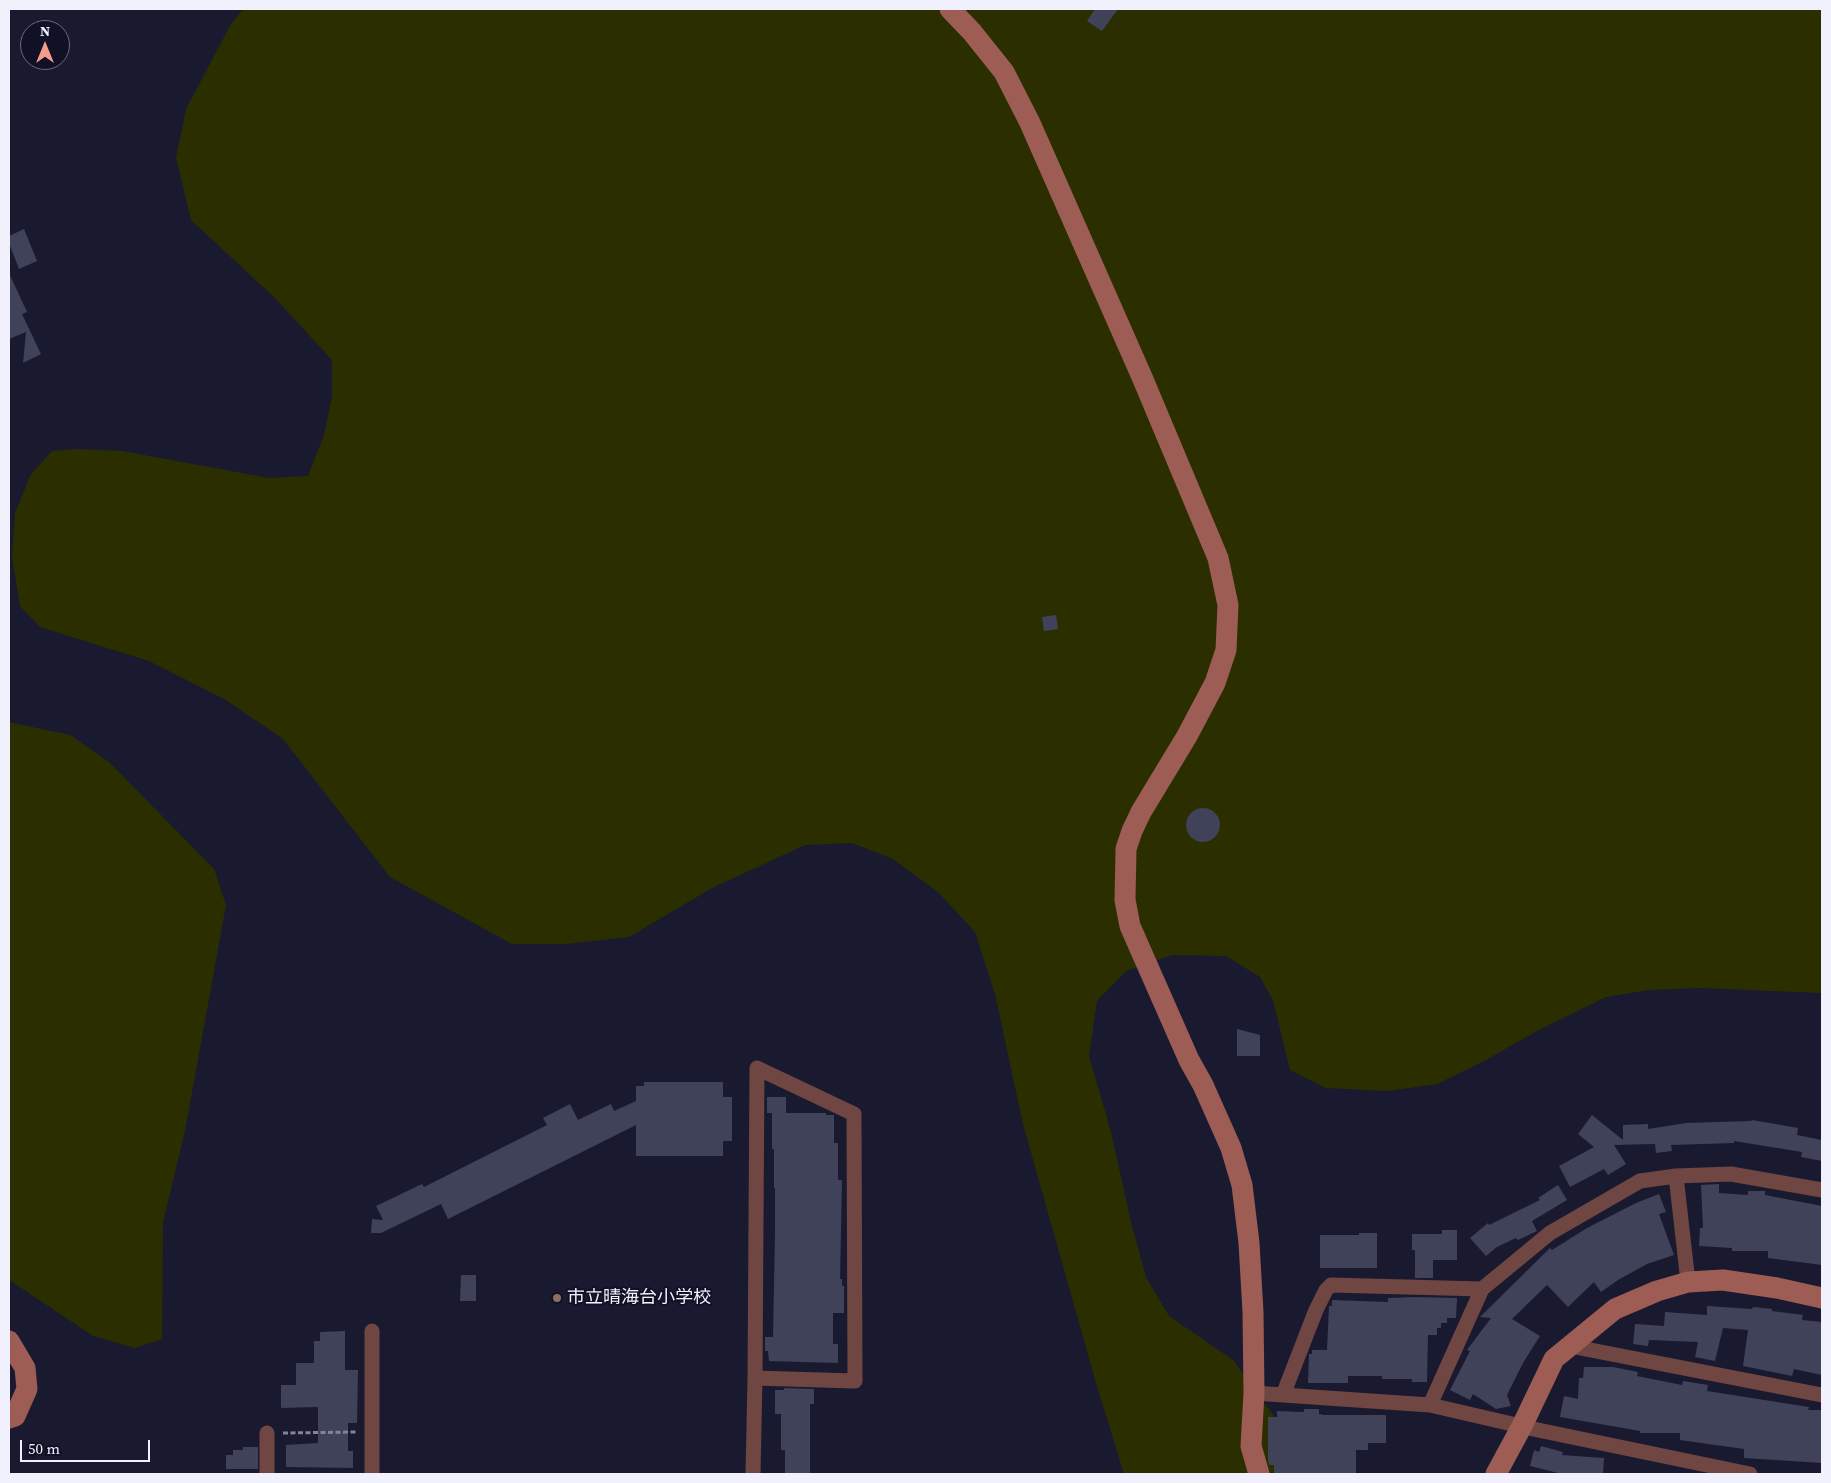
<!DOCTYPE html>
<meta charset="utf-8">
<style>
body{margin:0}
#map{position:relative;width:1831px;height:1483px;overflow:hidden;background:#191a2f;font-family:"Source Serif 4",serif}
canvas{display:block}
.frame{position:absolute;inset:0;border:10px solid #f0f1fd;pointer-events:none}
.north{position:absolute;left:20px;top:20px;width:50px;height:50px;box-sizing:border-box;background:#101125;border:1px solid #6a6b7b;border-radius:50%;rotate:0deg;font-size:14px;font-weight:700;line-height:20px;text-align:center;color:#f0f1fd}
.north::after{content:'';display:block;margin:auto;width:18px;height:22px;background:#f49d8b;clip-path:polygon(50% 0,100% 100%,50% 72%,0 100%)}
.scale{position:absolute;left:20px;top:1440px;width:130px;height:22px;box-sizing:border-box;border:2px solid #f0f1fd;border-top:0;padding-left:6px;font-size:15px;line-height:18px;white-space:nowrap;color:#f0f1fd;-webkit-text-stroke:4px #101125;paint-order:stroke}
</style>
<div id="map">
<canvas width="1831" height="1483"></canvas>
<div class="frame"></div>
<div class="north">N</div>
<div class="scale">50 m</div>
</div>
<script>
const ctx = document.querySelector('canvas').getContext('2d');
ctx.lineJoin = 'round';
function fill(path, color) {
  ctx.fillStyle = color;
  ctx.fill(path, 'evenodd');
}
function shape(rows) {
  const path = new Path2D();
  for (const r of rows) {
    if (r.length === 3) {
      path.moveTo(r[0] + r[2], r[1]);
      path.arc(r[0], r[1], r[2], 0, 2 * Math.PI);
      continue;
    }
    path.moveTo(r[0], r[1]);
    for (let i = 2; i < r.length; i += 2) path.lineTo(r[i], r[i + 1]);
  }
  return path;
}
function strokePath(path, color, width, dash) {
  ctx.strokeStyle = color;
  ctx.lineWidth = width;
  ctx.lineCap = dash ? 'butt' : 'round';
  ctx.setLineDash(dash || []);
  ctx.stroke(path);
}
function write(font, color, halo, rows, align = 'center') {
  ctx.font = font + ' "Source Serif 4","Noto Sans JP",serif';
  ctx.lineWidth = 4;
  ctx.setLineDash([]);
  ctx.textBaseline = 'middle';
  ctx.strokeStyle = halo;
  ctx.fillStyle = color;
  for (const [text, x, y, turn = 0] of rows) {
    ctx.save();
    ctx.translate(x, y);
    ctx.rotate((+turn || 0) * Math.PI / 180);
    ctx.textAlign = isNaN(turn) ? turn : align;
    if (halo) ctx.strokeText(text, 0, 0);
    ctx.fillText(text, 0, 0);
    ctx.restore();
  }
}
const green = shape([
 [243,9,1822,9,1822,993,1700,988,1648,990,1606,997,1539,1030,1484,1061,1437,1084,1388,1091,1326,1088,1290,1070,1273,1000,1260,977,1226,956,1172,955,1126,971,1097,1001,1089,1056,1111,1132,1131,1222,1146,1277,1169,1316,1233,1360,1279,1423,1302,1472,1305,1474,1124,1474,1096,1383,1023,1124,995,994,975,932,939,893,893,859,852,843,805,845,712,888,629,937,566,944,512,944,390,877,283,739,226,700,149,661,40,627,20,606,12,557,15,513,31,474,52,451,75,449,122,451,269,478,308,476,324,435,332,396,332,360,275,298,191,220,176,158,186,109,231,24],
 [9,722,70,735,109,762,214,869,226,905,185,1131,163,1222,162,1339,135,1348,93,1336,9,1280]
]);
const building = shape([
 [1095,9,1118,9,1102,31,1087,21],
 [24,229,37,261,19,269,9,243,9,236],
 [9,273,27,312,22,314,41,354,23,363,26,332,9,339],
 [1056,615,1058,629,1044,631,1042,617],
 [1203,825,17],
 [1237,1029,1260,1035,1260,1056,1237,1056],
 [644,1082,723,1082,723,1097,732,1097,732,1141,723,1141,723,1156,636,1156,636,1125,448,1219,441,1204,381,1233,371,1233,372,1219,383,1220,376,1206,422,1184,424,1187,547,1125,543,1118,570,1104,578,1120,611,1104,614,1111,636,1101,636,1086,644,1086],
 [767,1097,786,1097,786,1113,826,1113,826,1115,834,1115,834,1143,838,1143,838,1180,842,1180,840,1279,842,1279,842,1286,844,1286,844,1313,833,1313,833,1344,838,1344,838,1363,769,1361,768,1351,765,1351,765,1337,773,1337,775,1232,775,1188,774,1188,774,1149,772,1149,772,1113,767,1113],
 [1592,1115,1623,1140,1623,1125,1648,1124,1648,1129,1686,1123,1751,1121,1752,1120,1798,1128,1797,1135,1822,1140,1822,1161,1801,1157,1802,1152,1734,1141,1734,1143,1671,1145,1672,1151,1656,1153,1655,1144,1614,1145,1626,1164,1608,1175,1604,1169,1570,1187,1559,1166,1594,1147,1578,1134],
 [1719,1184,1719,1193,1748,1195,1748,1191,1765,1191,1765,1195,1822,1206,1822,1265,1768,1258,1768,1251,1732,1251,1732,1248,1699,1246,1700,1228,1703,1228,1701,1185],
 [1558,1185,1567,1200,1532,1221,1537,1231,1518,1240,1516,1238,1497,1247,1486,1256,1470,1238,1488,1223,1489,1225,1540,1200,1538,1198],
 [1659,1194,1666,1212,1659,1214,1674,1255,1647,1264,1618,1280,1601,1292,1594,1282,1568,1307,1547,1285,1512,1319,1540,1336,1523,1363,1507,1395,1511,1406,1496,1409,1473,1394,1470,1400,1450,1390,1470,1351,1467,1350,1491,1318,1480,1317,1550,1248,1552,1250,1587,1228,1636,1203],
 [1442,1230,1457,1230,1457,1260,1433,1260,1433,1278,1415,1278,1415,1250,1412,1250,1412,1234,1442,1234],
 [1359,1233,1377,1233,1377,1268,1320,1268,1320,1235,1359,1235],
 [461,1275,476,1275,476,1301,460,1301],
 [1415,1297,1457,1298,1456,1318,1447,1318,1447,1323,1441,1323,1441,1328,1437,1328,1437,1335,1428,1335,1427,1382,1412,1382,1412,1379,1382,1379,1382,1376,1348,1376,1348,1383,1308,1383,1309,1354,1312,1354,1312,1350,1327,1350,1329,1306,1332,1306,1332,1300,1388,1302,1388,1298],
 [1707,1306,1752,1309,1753,1307,1772,1309,1772,1311,1803,1315,1802,1320,1822,1322,1822,1375,1794,1369,1792,1376,1743,1366,1748,1330,1723,1328,1715,1361,1695,1357,1698,1342,1649,1340,1648,1346,1633,1344,1635,1324,1664,1326,1665,1312,1707,1315],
 [345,1331,345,1370,358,1370,357,1423,348,1423,348,1451,353,1451,353,1468,286,1467,286,1445,318,1443,318,1407,281,1408,281,1385,296,1385,296,1363,314,1363,314,1341,320,1341,320,1332],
 [1584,1367,1613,1367,1638,1372,1637,1376,1682,1385,1683,1381,1708,1385,1707,1391,1809,1407,1808,1410,1822,1410,1822,1463,1744,1458,1744,1449,1680,1440,1680,1433,1640,1433,1640,1431,1560,1417,1564,1396,1578,1399,1579,1378,1583,1378],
 [784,1388,814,1389,814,1404,810,1404,810,1474,785,1474,785,1450,781,1450,781,1414,775,1414,775,1390,784,1390],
 [1304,1409,1319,1409,1319,1414,1324,1415,1386,1415,1386,1443,1368,1443,1368,1450,1356,1450,1356,1474,1274,1474,1274,1465,1269,1465,1268,1460,1268,1417,1277,1417,1277,1411,1304,1412],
 [1541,1446,1563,1452,1562,1455,1604,1458,1603,1474,1562,1474,1530,1466,1534,1450,1539,1452],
 [243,1447,258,1447,258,1469,226,1469,226,1455,233,1455,233,1450,243,1450]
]);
const path = shape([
 [283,1433,357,1432]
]);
const street = shape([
 [757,1068,854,1114,855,1381,755,1378,757,1068],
 [1676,1176,1688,1282],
 [372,1331,372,1474],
 [1570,1346,1822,1395],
 [1254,1393,1430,1405,1538,1430,1750,1474],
 [1283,1395,1316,1310,1326,1290,1331,1285,1482,1289],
 [1430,1405,1482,1289,1550,1233,1640,1181,1676,1176,1731,1174,1822,1190],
 [267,1474,267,1433],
 [753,1474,755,1378]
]);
const secondary = shape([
 [950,9,972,32,1004,72,1030,123,1142,377,1218,558,1228,605,1226,650,1215,683,1187,736,1141,812,1132,831,1126,849,1125,900,1130,926,1189,1060,1203,1085,1231,1148,1242,1185,1249,1243,1253,1312,1254,1393,1251,1446,1259,1474],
 [9,1341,25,1368,27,1389,15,1416,9,1418],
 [1496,1474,1522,1426,1554,1359,1615,1309,1657,1291,1688,1282,1723,1280,1777,1288,1822,1298]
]);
const markers = [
 [557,1298,5,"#8d6e63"]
];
const poiNames = [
 ["市立晴海台小学校",567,1298]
];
fill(green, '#2b2f00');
fill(building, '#3f4259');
strokePath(path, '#838495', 3, [5, 2.5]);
strokePath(street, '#6f4641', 15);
strokePath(secondary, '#9d5c54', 21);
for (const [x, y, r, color] of markers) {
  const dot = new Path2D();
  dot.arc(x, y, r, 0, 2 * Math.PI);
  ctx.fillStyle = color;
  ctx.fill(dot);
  strokePath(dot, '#101125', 2);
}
write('18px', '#f0f1fd', '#101125', poiNames, 'left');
</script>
